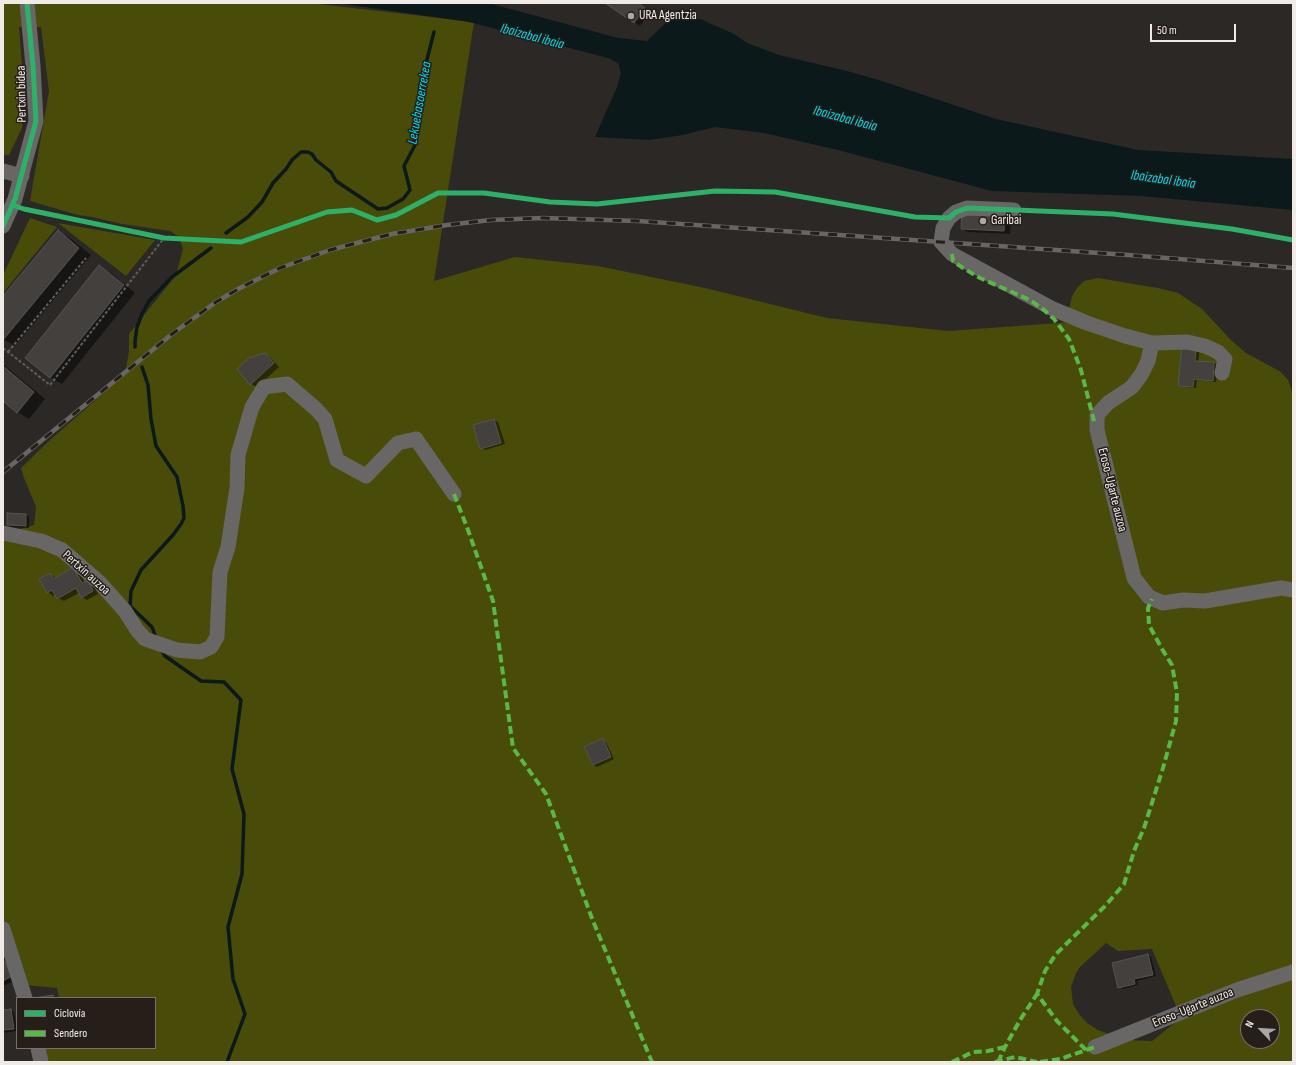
<!DOCTYPE html>
<meta charset="utf-8">
<style>
body{margin:0}
#map{position:relative;width:1296px;height:1065px;overflow:hidden;background:#2c2826;font-family:"Sofia Sans Condensed",sans-serif}
canvas{display:block}
.frame{position:absolute;inset:0;border:4px solid #f1ebe8;pointer-events:none}
.legend{position:absolute;left:16px;top:997px;width:140px;height:52px;box-sizing:border-box;background:#251e19;border:1px solid #77706c;margin:0;padding:5px 7px;list-style:none;font-size:12px;color:#f1ebe8}
.legend li{display:flex;align-items:center;gap:8px;height:20px}
.legend b{width:20px;border:1px solid #77706c}
.north{position:absolute;left:1240px;top:1009px;width:40px;height:40px;box-sizing:border-box;background:#251e19;border:1px solid #77706c;border-radius:50%;rotate:295deg;font-size:11px;font-weight:700;line-height:16px;text-align:center;color:#f1ebe8}
.north::after{content:'';display:block;margin:auto;width:14px;height:18px;background:#aca7a4;clip-path:polygon(50% 0,100% 100%,50% 72%,0 100%)}
.scale{position:absolute;left:1150px;top:24px;width:86px;height:18px;box-sizing:border-box;border:2px solid #f1ebe8;border-top:0;padding-left:5px;font-size:12px;line-height:14px;white-space:nowrap;color:#f1ebe8;-webkit-text-stroke:3px #251e19;paint-order:stroke}
</style>
<div id="map">
<canvas width="1296" height="1065"></canvas>
<div class="frame"></div>
<ul class="legend">
<li><b style="height:5px;background:#2db169"></b>Ciclovía</li>
<li><b style="height:5px;background:#58b947"></b>Sendero</li>
</ul>
<div class="north">N</div>
<div class="scale">50 m</div>
</div>
<script>
const ctx = document.querySelector('canvas').getContext('2d');
ctx.lineJoin = 'round';
function fill(path, color) {
  ctx.fillStyle = color;
  ctx.fill(path, 'evenodd');
}
function shape(rows) {
  const path = new Path2D();
  for (const r of rows) {
    path.moveTo(r[0], r[1]);
    for (let i = 2; i < r.length; i += 2) path.lineTo(r[i], r[i + 1]);
  }
  return path;
}
function strokePath(path, color, width, dash) {
  ctx.strokeStyle = color;
  ctx.lineWidth = width;
  ctx.lineCap = dash ? 'butt' : 'round';
  ctx.setLineDash(dash || []);
  ctx.stroke(path);
}
function write(font, color, halo, rows, align = 'center') {
  ctx.font = font + ' "Sofia Sans Condensed",sans-serif';
  ctx.lineWidth = 3;
  ctx.setLineDash([]);
  ctx.textBaseline = 'middle';
  ctx.strokeStyle = halo;
  ctx.fillStyle = color;
  for (const [text, x, y, turn = 0] of rows) {
    ctx.save();
    ctx.translate(x, y);
    ctx.rotate((+turn || 0) * Math.PI / 180);
    ctx.textAlign = isNaN(turn) ? turn : align;
    if (halo) ctx.strokeText(text, 0, 0);
    ctx.fillText(text, 0, 0);
    ctx.restore();
  }
}
const green = shape([
 [3,3,310,3,474,22,434,281,515,257,598,266,705,288,827,318,948,331,1072,322,1069,309,1072,296,1077,288,1084,281,1098,278,1158,288,1178,293,1202,309,1231,340,1246,353,1281,372,1288,380,1291,388,1293,399,1293,1062,48,1062,45,1048,155,1048,155,998,59,998,57,988,25,985,3,924,3,534,34,525,36,507,24,478,21,468,49,441,125,374,129,351,129,334,176,275,183,249,179,237,170,231,122,224,92,217,78,215,30,201,49,91,41,27,19,27,24,89,22,128,9,155,3,155],
 [1106,943,1118,951,1152,949,1181,1018,1152,1041,1126,1040,1098,1030,1087,1023,1079,1014,1073,1004,1071,987,1076,973,1080,967],
 [1248,1017,1272,1017,1272,1041,1248,1041],
 [30,218,57,227,3,293,3,275],
 [58,223,155,240,126,276]
]);
const water = shape([
 [337,3,488,3,618,38,647,41,679,10,732,33,747,43,779,55,847,71,882,81,996,119,1138,150,1293,159,1293,210,1141,196,992,191,838,150,764,133,715,127,683,135,649,140,595,137,617,87,621,73,618,63,608,58,469,22]
]);
const shadow = shape([
 [607,3,638,3,650,12,640,26],
 [963,212,1011,217,1010,234,968,232,962,229],
 [58,231,70,238,91,255,15,346,3,339,3,297],
 [99,267,111,273,135,293,62,384,50,377],
 [1183,346,1200,350,1198,362,1214,363,1218,365,1216,382,1197,380,1196,388,1183,387,1179,385],
 [264,354,270,357,279,367,257,387,251,384],
 [3,364,45,399,29,419,17,412,3,400],
 [494,420,498,422,505,444,485,450,481,448],
 [26,515,29,517,29,528,11,527,8,525],
 [73,568,79,571,85,583,93,585,98,594,87,600,82,597,79,593,64,601,58,598,56,594,53,596,48,592,50,575,56,578],
 [603,740,606,742,614,759,597,767,594,765,586,748],
 [3,955,5,957,17,980,3,986],
 [1147,955,1151,957,1156,976,1137,981,1138,985,1123,989,1119,987],
 [11,1010,14,1012,17,1031,3,1033,3,1011]
]);
const stream = shape([
 [226,233,248,217,262,202,273,183,286,169,292,160,301,152,308,152,312,154,316,160,331,172,336,181,378,209,387,208,403,199,410,190,404,166,415,145,414,134,421,83,434,32],
 [135,347,135,341,137,327,142,314,149,301,172,277,211,248],
 [142,367,148,385,151,419,156,446,177,477,183,506,184,518,181,524,173,535,141,570,131,591,130,606,152,627,156,638],
 [162,651,165,656,201,681,224,682,241,700,232,769,244,814,242,874,228,927,233,979,245,1014,227,1062]
]);
const building = shape([
 [605,3,638,3,645,8,634,23,605,3],
 [962,211,1005,213,1004,231,961,229,962,211],
 [58,230,79,248,3,340,3,296,58,230],
 [99,265,124,285,50,378,25,358,99,265],
 [1182,345,1196,347,1195,361,1214,362,1213,381,1194,379,1193,387,1178,386,1182,345],
 [265,353,274,363,250,385,237,369,249,358,265,353],
 [3,366,34,392,17,413,3,401,3,366],
 [494,419,501,443,480,449,473,425,494,419],
 [7,513,26,514,26,526,7,525,7,513],
 [73,567,82,583,88,580,93,591,81,598,76,588,57,599,52,590,47,593,39,579,50,573,53,579,73,567],
 [603,738,611,757,593,765,584,747,603,738],
 [1148,954,1153,975,1134,979,1135,984,1118,988,1112,963,1148,954],
 [3,959,12,976,3,981,3,959],
 [53,995,54,998,34,998,53,995],
 [11,1009,14,1029,3,1030,3,1010,11,1009]
]);
const path = shape([
 [3,348,50,385,164,238,24,209],
 [8,352,86,258]
]);
const minor = shape([
 [3,171,22,176],
 [1014,210,967,208,956,212,949,218,943,228,941,242,952,254,1053,309,1087,323,1125,336,1152,343],
 [3,226,15,199,36,121,33,66,27,3],
 [1222,373,1225,359,1218,352,1205,346,1187,342,1152,343,1148,361,1141,375,1132,387,1108,403,1097,415,1097,430,1134,578,1149,597,1163,603,1183,600,1205,601,1281,588,1293,590],
 [3,533,41,541,62,550,100,583,125,611,137,630,145,639,177,650,200,652,211,647,217,637,220,572,228,547,237,488,238,455,252,407,264,387,287,384,316,409,325,419,337,460,366,476,398,443,416,439,454,494],
 [3,929,25,998],
 [1095,1047,1237,990,1293,972],
 [38,1048,41,1062]
]);
const rail = shape([
 [3,472,172,334,216,302,240,288,280,268,330,250,392,234,447,225,491,220,543,218,638,221,1128,255,1293,268]
]);
const quiet = shape([
 [952,254,953,261,963,268,980,278,1030,300,1044,310,1054,319,1069,339,1081,370,1094,421],
 [454,494,468,530,493,601,513,748,546,794,593,921,652,1062],
 [1086,1050,1057,1021,1037,994,1045,971,1056,954,1106,905,1124,884,1134,851,1144,828,1163,768,1176,721,1177,693,1172,665,1162,649,1149,625,1148,608,1152,599],
 [952,1062,973,1052,988,1051,1005,1047],
 [995,1062,1015,1057,1037,1062],
 [998,1062,1005,1047,1020,1020,1037,994],
 [1040,1062,1060,1059,1095,1047]
]);
const cycleway = shape([
 [12,205,24,209,164,238,241,242,327,212,352,210,377,220,396,215,438,193,484,193,550,202,597,204,715,191,775,192,915,217,949,218,956,212,967,208,1113,214,1232,229,1293,240],
 [3,226,15,199,36,121,33,66,27,3]
]);
const markers = [
 [631,16,4,"#aca7a4"],
 [983,221,4,"#aca7a4"]
];
const poiNames = [
 ["URA Agentzia",639,16],
 ["Garibai",991,221]
];
const streetNames = [
 ["Pertxin bidea",22,94,-91],
 ["Eroso-Ugarte auzoa",1112,490,76],
 ["Pertxin auzoa",86,573,42],
 ["Eroso-Ugarte auzoa",1193,1008,-22]
];
const waterNames = [
 ["Ibaizabal ibaia",532,37,15],
 ["Lekuebasoerrekea",420,103,-80],
 ["Ibaizabal ibaia",845,119,15],
 ["Ibaizabal ibaia",1163,180,8]
];
fill(green, '#494b09');
fill(water, '#0b191b');
fill(shadow, '#0007');
strokePath(stream, '#0b191b', 3.5);
fill(building, '#43403e');
strokePath(building, '#575351', 1);
strokePath(path, '#605e5d', 2, [3, 2]);
strokePath(minor, '#686765', 15);
strokePath(rail, '#686665', 4.5);
strokePath(rail, '#251e19', 3, [9]);
strokePath(quiet, '#58b947', 4, [8, 4]);
strokePath(cycleway, '#2db169', 5);
for (const [x, y, r, color] of markers) {
  const dot = new Path2D();
  dot.arc(x, y, r, 0, 2 * Math.PI);
  ctx.fillStyle = color;
  ctx.fill(dot);
  strokePath(dot, '#251e19', 1.5);
}
write('13px', '#f1ebe8', '#251e19', poiNames, 'left');
write('13px', '#f1ebe8', '#251e19', streetNames);
write('italic 14px', '#02daf0', '#251e19', waterNames);
</script>
